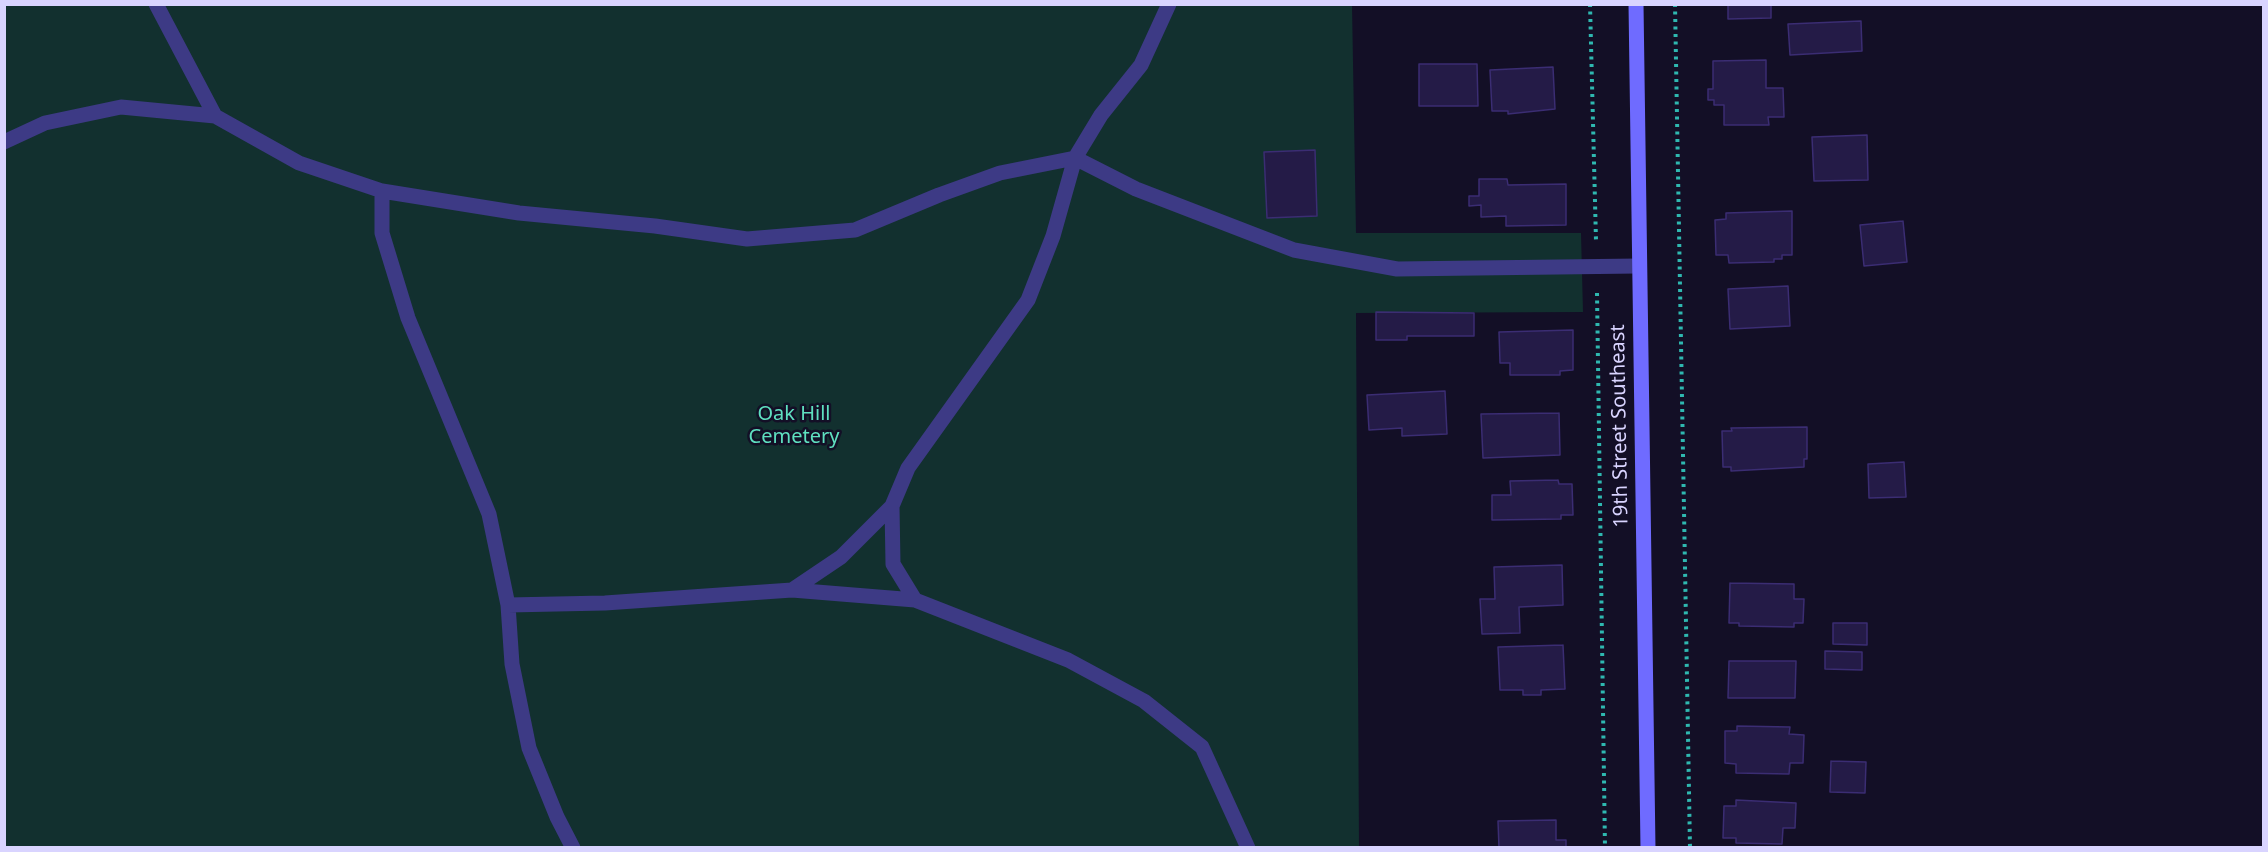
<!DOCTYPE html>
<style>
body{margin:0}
#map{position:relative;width:2268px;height:852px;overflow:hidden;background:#130f26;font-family:"Noto Sans",sans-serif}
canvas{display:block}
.frame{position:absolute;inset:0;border:6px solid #d9d4ff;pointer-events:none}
</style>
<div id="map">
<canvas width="2268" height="852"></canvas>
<div class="frame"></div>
</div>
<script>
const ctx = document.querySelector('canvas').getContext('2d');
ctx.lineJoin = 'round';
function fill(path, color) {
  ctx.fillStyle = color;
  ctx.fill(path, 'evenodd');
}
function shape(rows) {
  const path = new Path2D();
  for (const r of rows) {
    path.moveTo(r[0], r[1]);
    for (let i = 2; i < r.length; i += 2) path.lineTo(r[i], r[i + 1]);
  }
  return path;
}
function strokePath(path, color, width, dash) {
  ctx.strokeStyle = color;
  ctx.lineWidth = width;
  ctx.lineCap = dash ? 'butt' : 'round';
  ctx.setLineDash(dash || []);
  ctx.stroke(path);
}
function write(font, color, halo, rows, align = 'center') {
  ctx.font = font + ' "Noto Sans",sans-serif';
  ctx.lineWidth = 5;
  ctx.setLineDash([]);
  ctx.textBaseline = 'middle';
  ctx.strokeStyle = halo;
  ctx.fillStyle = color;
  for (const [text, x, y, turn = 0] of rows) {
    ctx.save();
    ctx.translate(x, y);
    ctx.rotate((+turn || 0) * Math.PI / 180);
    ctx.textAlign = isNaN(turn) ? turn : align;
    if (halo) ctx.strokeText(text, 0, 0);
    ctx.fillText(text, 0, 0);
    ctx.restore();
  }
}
const green = shape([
 [5,5,1352,5,1356,233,1581,233,1583,312,1356,313,1359,847,5,848]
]);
const building = shape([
 [1728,4,1771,4,1771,18,1728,19,1728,4],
 [1861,21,1862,51,1790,55,1788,24,1861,21],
 [1766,60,1766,88,1783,88,1784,117,1768,117,1769,125,1724,125,1724,105,1714,105,1714,100,1708,100,1708,89,1713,89,1713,61,1766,60],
 [1419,64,1477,64,1478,106,1419,106,1419,64],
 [1553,67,1555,109,1508,114,1508,111,1492,111,1490,70,1553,67],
 [1867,135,1868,180,1814,181,1812,137,1867,135],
 [1315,150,1317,216,1267,218,1264,152,1315,150],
 [1479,179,1507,179,1508,185,1566,184,1566,225,1506,226,1506,216,1481,217,1481,205,1469,206,1469,196,1479,196,1479,179],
 [1792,211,1792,255,1782,255,1782,259,1774,259,1774,262,1729,263,1728,255,1716,255,1715,220,1726,219,1726,213,1792,211],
 [1903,221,1907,262,1864,266,1860,225,1903,221],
 [1788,286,1790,326,1730,329,1728,289,1788,286],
 [1376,312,1474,313,1474,336,1407,336,1407,340,1376,340,1376,312],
 [1573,330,1573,370,1560,371,1560,375,1510,375,1510,363,1500,363,1499,332,1573,330],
 [1445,391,1447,434,1402,436,1402,428,1369,430,1367,395,1445,391],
 [1559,413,1560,455,1483,458,1481,414,1559,413],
 [1807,427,1807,459,1804,459,1804,467,1731,471,1731,467,1723,467,1722,431,1732,431,1731,428,1807,427],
 [1904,462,1906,497,1869,498,1868,464,1904,462],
 [1558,480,1559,484,1572,484,1573,515,1561,515,1561,519,1492,520,1492,495,1511,495,1510,481,1558,480],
 [1562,565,1563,605,1519,607,1520,633,1482,634,1480,599,1495,599,1494,567,1562,565],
 [1730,583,1794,584,1794,599,1804,599,1803,623,1794,623,1794,627,1739,626,1739,623,1729,623,1730,583],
 [1833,623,1867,623,1867,645,1833,644,1833,623],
 [1563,645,1565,689,1541,690,1541,695,1523,695,1523,690,1500,690,1498,647,1563,645],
 [1825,651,1862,652,1862,670,1825,669,1825,651],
 [1729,661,1796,661,1795,698,1728,698,1729,661],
 [1737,726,1790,727,1789,734,1804,735,1803,763,1790,763,1789,774,1736,773,1736,764,1725,763,1725,731,1737,731,1737,726],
 [1831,761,1866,762,1865,793,1830,792,1831,761],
 [1736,800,1796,803,1795,828,1783,828,1782,844,1736,843,1736,838,1723,838,1724,806,1736,806,1736,800],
 [1556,820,1556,840,1566,840,1566,848,1499,848,1498,821,1556,820]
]);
const path = shape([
 [1590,4,1596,241],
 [1675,4,1690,848],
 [1597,293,1605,848]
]);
const service = shape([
 [156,4,215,116],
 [4,142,45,123,121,107,215,116,299,163,382,191,519,213,655,226,747,239,855,230,939,195,1000,173,1075,158,1136,189,1294,250,1397,269,1638,266],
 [382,191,382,233,408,318,489,514,508,605,512,664,529,748,557,817,573,848],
 [892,506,893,564,915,600],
 [792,590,841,557,892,506,908,468,1028,300,1053,236,1075,158,1101,115,1141,65,1169,4],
 [508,605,605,603,792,590,915,600,1068,660,1144,701,1202,747,1248,848]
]);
const secondary = shape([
 [1636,4,1648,848]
]);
const parkNames = [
 ["Oak Hill",794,414],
 ["Cemetery",794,437]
];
const streetNames = [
 ["19th Street Southeast",1620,426,-91]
];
fill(green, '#12302f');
fill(building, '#241b47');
strokePath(building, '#3b2d73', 1.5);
strokePath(path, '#2fb8b0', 4, [3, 4.5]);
strokePath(service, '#3d3a85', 15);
strokePath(secondary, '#6f6bff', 15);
write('20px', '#5fe0c0', '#130f26', parkNames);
write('20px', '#d9d4ff', '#130f26', streetNames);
</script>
